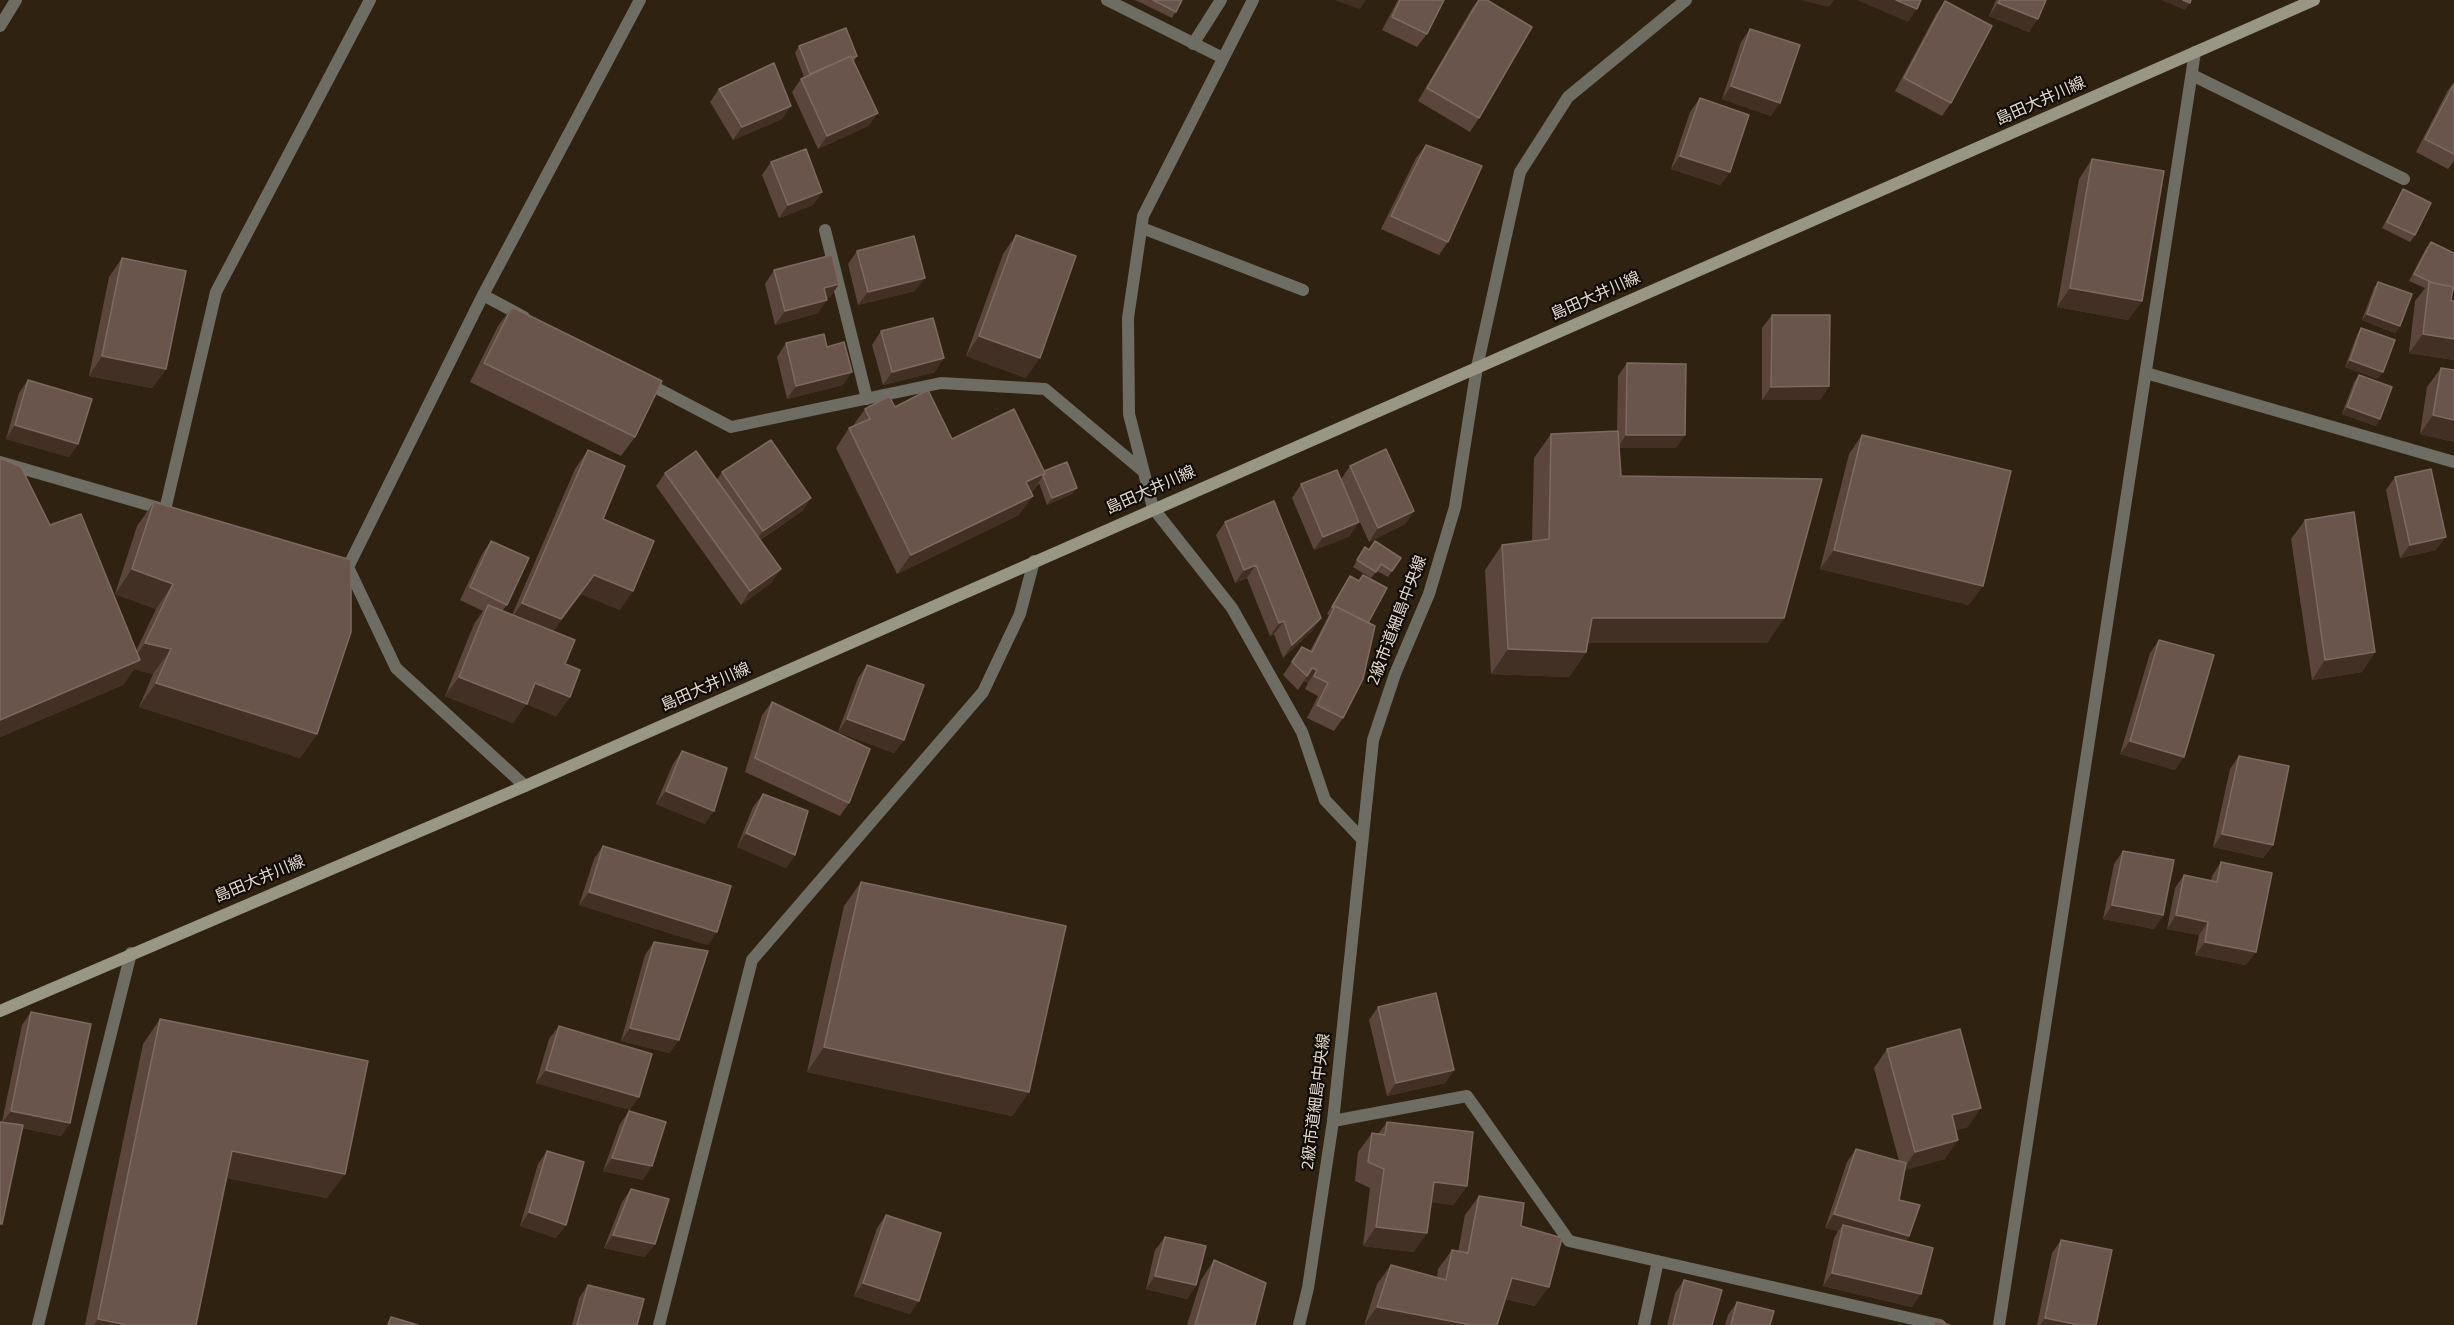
<!DOCTYPE html>
<meta charset="utf-8">
<style>
body{margin:0}
canvas{display:block;background:#2f2211}
</style>
<canvas width="2454" height="1325"></canvas>
<script>
const ctx = document.querySelector('canvas').getContext('2d');
ctx.lineJoin = 'round';
function shape(rows) {
  const path = new Path2D();
  for (const r of rows) {
    path.moveTo(r[0], r[1]);
    for (let i = 2; i < r.length; i += 2) path.lineTo(r[i], r[i + 1]);
  }
  return path;
}
function strokePath(path, color, width, dash) {
  ctx.strokeStyle = color;
  ctx.lineWidth = width;
  ctx.lineCap = dash ? 'butt' : 'round';
  ctx.setLineDash(dash || []);
  ctx.stroke(path);
}
function fill(path, color) {
  ctx.fillStyle = color;
  ctx.fill(path, 'evenodd');
}
function write(font, color, halo, rows, align = 'center') {
  ctx.font = font + ' "Nunito Sans","Noto Sans JP",sans-serif';
  ctx.lineWidth = 4.5;
  ctx.setLineDash([]);
  ctx.textBaseline = 'middle';
  ctx.strokeStyle = halo;
  ctx.fillStyle = color;
  for (const [text, x, y, turn = 0] of rows) {
    ctx.save();
    ctx.translate(x, y);
    ctx.rotate((+turn || 0) * Math.PI / 180);
    ctx.textAlign = isNaN(turn) ? turn : align;
    if (halo) ctx.strokeText(text, 0, 0);
    ctx.fillText(text, 0, 0);
    ctx.restore();
  }
}
const service = shape([
 [1193,44,1221,0],
 [2192,75,2404,179],
 [1142,228,1303,290],
 [825,230,867,399],
 [2146,373,2454,462]
]);
const minor = shape([
 [1107,0,1223,58],
 [1253,0,1143,216,1128,318,1129,414,1153,508,1232,608,1302,732,1325,800,1362,839],
 [483,295,524,317],
 [645,382,731,427,941,383,1045,389,1144,472],
 [0,462,166,510],
 [165,510,216,292,370,0],
 [340,564,348,567,396,668,525,786],
 [348,567,483,295,640,0],
 [1333,1121,1467,1096,1569,1241,1940,1325],
 [38,1325,131,953],
 [659,1325,752,960,983,692,1020,614,1034,561],
 [1644,1325,1658,1261],
 [1999,1325,2195,52]
]);
const tertiary = shape([
 [0,26,16,0],
 [1299,1325,1308,1288,1333,1121,1373,740,1395,674,1429,594,1455,507,1477,367,1520,172,1568,97,1686,0]
]);
const secondary = shape([
 [0,1011,525,786,2314,0]
]);
const wall = shape([
 [1135,0,1182,0,1172,18],
 [1398,0,1444,0,1427,34,1417,47,1382,30],
 [1478,0,1479,118,1470,132,1418,101,1471,10],
 [1996,0,2046,0,2029,32,1989,16],
 [1945,1,1951,103,1942,116,1895,91,1936,14],
 [1750,29,1771,116,1722,99,1741,42],
 [799,46,857,56,854,61,878,113,868,126,818,149,792,92,801,79,804,77,795,53],
 [2454,82,2454,161,2448,169,2416,152,2448,90],
 [719,89,782,119,733,140,710,102],
 [1700,98,1730,172,1720,185,1671,169,1690,112],
 [1426,145,1448,242,1439,255,1381,229,1416,158],
 [2092,159,2142,301,2128,320,2057,307,2079,179],
 [771,162,822,192,813,205,779,218,762,175],
 [2403,189,2415,235,2410,242,2382,228,2399,196],
 [1016,235,1026,378,966,356,1003,254],
 [2431,242,2453,290,2451,301,2454,301,2454,360,2409,353,2415,301,2425,288,2409,281,2426,248],
 [857,251,915,291,858,305,848,264],
 [122,258,166,369,152,388,89,376,109,277],
 [774,270,839,284,830,297,827,298,818,313,775,325,765,284],
 [2378,282,2400,326,2395,333,2362,320,2374,288],
 [512,307,635,437,621,456,470,382,498,326],
 [1772,315,1829,386,1820,400,1762,400,1762,328],
 [2361,328,2378,379,2345,367,2357,335],
 [881,331,935,372,883,385,872,345],
 [786,343,827,347,843,385,787,399,777,357],
 [1627,363,1676,448,1619,448,1621,476,1784,618,1767,643,1588,643,1586,652,1569,677,1491,674,1485,570,1502,545,1532,542,1534,458,1551,434,1617,431,1618,376],
 [2441,368,2454,370,2454,442,2420,434,2427,387],
 [2359,375,2376,426,2342,414,2354,382],
 [28,380,78,444,69,457,6,439,19,393],
 [895,407,952,439,1044,471,1072,494,1047,505,1039,483,1031,493,1019,515,897,574,836,448,849,428,852,427,865,409],
 [1862,435,1969,605,1820,569,1849,454],
 [588,450,603,519,620,610,581,594,553,631,565,664,570,697,556,716,526,704,513,723,445,696,474,624,483,611,460,600,482,554,491,541,507,605,502,611,512,615,575,469],
 [0,458,50,525,136,651,156,609,115,594,137,526,154,502,317,734,300,758,139,707,153,674,134,669,123,685,0,737],
 [1350,466,1414,511,1405,524,1369,542,1343,485,1350,536,1314,550,1292,498,1301,484,1341,479],
 [722,472,811,498,802,511,760,540,772,582,741,605,656,486,665,473,717,480],
 [2395,477,2436,550,2400,558,2386,490],
 [2305,520,2375,652,2362,672,2312,680,2291,539],
 [1225,522,1321,618,1312,631,1283,658,1274,634,1270,636,1247,578,1235,583,1216,535],
 [1365,547,1369,550,1401,558,1388,577,1377,571,1371,578,1353,567],
 [1363,575,1368,623,1343,718,1334,731,1307,718,1318,696,1305,689,1308,683,1304,681,1298,690,1283,675,1302,647,1310,651,1329,615,1327,614,1350,576,1358,581],
 [2159,640,2175,770,2120,754,2150,653],
 [867,665,904,740,894,753,838,732,858,678],
 [772,702,849,803,840,816,745,772,762,715],
 [682,751,705,824,656,804,673,764],
 [2239,756,2273,845,2263,858,2213,847,2230,769],
 [763,794,795,855,786,868,737,847,753,807],
 [603,846,708,945,579,905,594,859],
 [2123,851,2163,915,2154,929,2103,919,2114,864],
 [2221,862,2246,965,2195,955,2199,935,2167,929,2175,888,2184,875,2211,880,2212,876],
 [861,882,1029,1092,1012,1116,807,1072,844,906],
 [654,942,679,1040,669,1053,621,1041,645,955],
 [1378,1007,1454,1070,1445,1083,1387,1096,1369,1020],
 [31,1012,70,1123,61,1136,22,1128,2,1122,22,1025],
 [160,1019,327,1198,227,1178,196,1325,85,1325,143,1044],
 [559,1026,630,1110,536,1083,549,1039],
 [1887,1049,1968,1127,1956,1130,1945,1159,1904,1170,1899,1200,1909,1236,1906,1241,1912,1307,1823,1286,1834,1238,1838,1231,1825,1228,1847,1162,1856,1149,1899,1161,1874,1068],
 [629,1111,643,1180,603,1171,620,1124],
 [1387,1122,1467,1186,1453,1205,1431,1202,1414,1252,1363,1246,1370,1188,1355,1181,1358,1152,1372,1133,1378,1134],
 [547,1151,566,1225,556,1238,520,1226,538,1164],
 [631,1189,645,1257,604,1248,622,1202],
 [1479,1196,1521,1226,1535,1306,1505,1299,1497,1325,1364,1325,1377,1284,1391,1265,1437,1277,1438,1269,1452,1250,1458,1252,1465,1215],
 [886,1215,910,1314,854,1296,877,1228],
 [1165,1237,1196,1285,1187,1299,1146,1289,1155,1250],
 [2061,1240,2096,1325,2037,1325,2052,1253],
 [1214,1260,1255,1325,1187,1325,1201,1280],
 [1684,1280,1712,1325,1667,1325,1675,1293],
 [588,1285,637,1325,572,1325,579,1298],
 [1737,1302,1770,1325,1725,1325,1728,1315]
]);
const shadedWall = shape([
 [1334,0,1366,0,1360,9],
 [1800,0,1834,0,1829,7],
 [1859,0,1896,0,1917,9,1908,22,1859,1],
 [2161,0,2183,0,2190,3,2185,10],
 [1998,3,2038,19,2029,32,1989,16],
 [1731,86,1780,103,1771,116,1722,99],
 [791,106,782,119,733,140,742,127],
 [878,113,868,126,818,149,827,136],
 [1680,156,1730,172,1720,185,1671,169],
 [822,192,813,205,779,218,788,205],
 [925,278,915,291,858,305,868,292],
 [839,284,830,297,815,301,824,288],
 [2070,288,2142,301,2128,320,2057,307],
 [827,300,818,313,775,325,785,311],
 [2367,314,2400,326,2395,333,2362,320],
 [2423,334,2454,339,2454,360,2409,353],
 [979,336,1040,358,1026,378,966,356],
 [102,356,166,369,152,388,89,376],
 [944,358,935,372,883,385,892,372],
 [2350,360,2383,372,2378,379,2345,367],
 [852,372,843,385,787,399,796,386],
 [1829,386,1820,400,1762,400,1771,387],
 [2347,407,2380,419,2376,426,2342,414],
 [2433,415,2454,420,2454,442,2420,434],
 [15,425,78,444,69,457,6,439],
 [1626,435,1685,435,1676,448,1617,448],
 [1045,473,1031,493,1026,482],
 [1077,488,1072,494,1047,505,1052,498],
 [1033,496,1019,515,897,574,911,555],
 [811,498,802,511,753,544,763,531],
 [1414,511,1405,524,1369,542,1378,528],
 [1359,522,1350,536,1314,550,1323,537],
 [2446,537,2436,550,2400,558,2410,545],
 [1834,550,1983,586,1969,605,1820,569],
 [1256,565,1247,578,1235,583,1244,570],
 [132,569,173,584,156,609,115,594],
 [781,569,772,582,741,605,750,591],
 [594,575,633,591,620,610,581,594,548,639,509,622,522,603],
 [1321,618,1312,631,1283,658,1292,645],
 [1592,618,1784,618,1767,643,1575,643],
 [1284,621,1274,634,1270,636,1279,623],
 [145,643,171,649,153,674,134,669,123,685,0,737,0,720,131,664],
 [1508,649,1586,652,1569,677,1491,674],
 [2375,652,2362,672,2312,680,2325,660],
 [1312,668,1317,670,1308,683,1304,681],
 [459,677,535,683,570,697,556,716,526,704,513,723,445,696],
 [156,683,317,734,300,758,139,707],
 [847,719,904,740,894,753,838,732],
 [2130,741,2184,757,2175,770,2120,754],
 [666,791,714,811,705,824,656,804],
 [746,833,795,855,786,868,737,847],
 [2222,834,2273,845,2263,858,2213,847],
 [589,892,717,932,708,945,579,905],
 [2112,905,2163,915,2154,929,2103,919],
 [2176,915,2208,922,2199,935,2167,929],
 [2205,942,2256,952,2246,965,2195,955],
 [630,1028,679,1040,669,1053,621,1041],
 [824,1047,1029,1092,1012,1116,807,1072],
 [546,1070,639,1097,630,1110,536,1083],
 [1454,1070,1445,1083,1387,1096,1396,1083],
 [1981,1108,1968,1127,1938,1135,1952,1115],
 [11,1111,70,1123,61,1136,1,1124],
 [1958,1140,1945,1159,1902,1171,1915,1152],
 [232,1151,345,1174,327,1198,215,1176],
 [612,1158,652,1166,643,1180,603,1171],
 [1434,1182,1467,1186,1453,1205,1420,1201],
 [529,1212,566,1225,556,1238,520,1226],
 [1834,1214,1909,1236,1900,1250,1843,1225,1838,1231,1825,1228],
 [1376,1227,1427,1233,1414,1252,1363,1246],
 [613,1235,655,1244,645,1257,604,1248],
 [1832,1273,1921,1294,1912,1307,1823,1286],
 [1155,1276,1196,1285,1187,1299,1146,1289],
 [1512,1278,1549,1287,1535,1306,1499,1297],
 [863,1283,919,1301,910,1314,854,1296],
 [1377,1307,1471,1325,1364,1325],
 [2045,1318,2079,1325,2040,1325],
 [98,1319,127,1325,94,1325]
]);
const building = shape([
 [1153,0,1182,0,1176,12,1153,0],
 [1400,0,1444,0,1427,34,1392,17,1400,0],
 [1479,0,1487,0,1532,27,1479,118,1427,88,1479,0],
 [1896,0,1921,0,1917,9,1896,0],
 [2000,0,2046,0,2038,19,1998,3,2000,0],
 [2183,0,2191,0,2190,3,2183,0],
 [1945,1,1992,26,1951,103,1904,78,1945,1],
 [846,28,857,56,852,58,851,56,810,74,799,46,846,28],
 [1750,29,1800,45,1780,103,1731,86,1750,29],
 [851,56,878,113,827,136,801,79,851,56],
 [774,63,791,106,742,127,719,89,774,63],
 [2454,84,2454,154,2425,139,2454,84],
 [1700,98,1749,115,1730,172,1680,156,1700,98],
 [1426,145,1482,166,1448,242,1391,216,1426,145],
 [806,149,822,192,788,205,771,162,806,149],
 [2092,159,2164,171,2142,301,2070,288,2092,159],
 [2403,189,2431,203,2415,235,2387,222,2403,189],
 [1016,235,1076,256,1040,358,979,336,1016,235],
 [914,236,925,278,868,292,857,251,914,236],
 [2431,242,2454,253,2454,288,2453,290,2453,287,2433,283,2414,274,2431,242],
 [832,255,839,284,824,288,827,300,785,311,774,270,832,255],
 [122,258,186,271,166,369,102,356,122,258],
 [2378,282,2412,294,2400,326,2367,314,2378,282],
 [2429,282,2453,287,2451,301,2454,301,2454,339,2423,334,2429,282],
 [512,307,662,381,635,437,484,363,512,307],
 [1772,315,1830,315,1829,386,1771,387,1772,315],
 [933,318,944,358,892,372,881,331,933,318],
 [2361,328,2395,340,2383,372,2350,360,2361,328],
 [824,334,827,347,844,342,852,372,796,386,786,343,824,334],
 [1627,363,1686,364,1685,435,1626,435,1627,363],
 [2441,368,2454,370,2454,420,2433,415,2441,368],
 [2359,375,2392,387,2380,419,2347,407,2359,375],
 [28,380,92,399,78,444,15,425,28,380],
 [928,390,952,439,1014,409,1045,473,1026,482,1033,496,911,555,849,428,870,419,865,409,889,396,895,407,928,390],
 [1618,431,1621,476,1822,479,1784,618,1592,618,1586,652,1508,649,1502,545,1549,539,1551,434,1618,431],
 [1862,435,2011,471,1983,586,1834,550,1862,435],
 [771,440,811,498,763,531,722,472,771,440],
 [1386,449,1414,511,1378,528,1350,466,1386,449],
 [588,450,625,466,603,519,654,541,633,591,594,575,561,619,522,603,588,450],
 [696,451,781,569,750,591,665,473,696,451],
 [0,458,21,467,50,525,81,514,140,660,0,720,0,458],
 [1067,462,1077,488,1052,498,1043,476,1045,473,1044,471,1067,462],
 [2431,469,2446,537,2410,545,2395,477,2431,469],
 [1337,470,1359,522,1323,537,1301,484,1337,470],
 [1274,501,1321,618,1292,645,1284,621,1279,623,1256,565,1244,570,1225,522,1274,501],
 [154,502,351,560,351,632,317,734,156,683,171,649,145,643,173,584,132,569,154,502],
 [2354,512,2375,652,2325,660,2305,520,2354,512],
 [491,541,529,558,507,605,470,587,491,541],
 [1375,541,1401,558,1392,571,1381,564,1376,572,1357,560,1365,547,1369,550,1375,541],
 [1363,575,1387,588,1368,623,1335,606,1334,608,1332,607,1350,576,1359,581,1363,575],
 [488,605,575,640,565,664,580,670,570,697,535,683,527,704,459,677,488,605],
 [1335,606,1375,626,1363,679,1343,718,1317,705,1328,683,1314,676,1317,670,1312,668,1307,676,1292,662,1302,647,1312,652,1335,606],
 [2159,640,2214,655,2184,757,2130,741,2159,640],
 [867,665,924,685,904,740,847,719,867,665],
 [772,702,870,749,849,803,755,758,772,702],
 [682,751,727,768,714,811,666,791,682,751],
 [2239,756,2289,766,2273,845,2222,834,2239,756],
 [763,794,808,811,795,855,746,833,763,794],
 [603,846,731,886,717,932,589,892,603,846],
 [2123,851,2174,860,2163,915,2112,905,2123,851],
 [2221,862,2272,873,2256,952,2205,942,2208,922,2176,915,2184,875,2217,882,2221,862],
 [861,882,1066,926,1029,1092,824,1047,861,882],
 [654,942,708,951,679,1040,630,1028,654,942],
 [1436,993,1454,1070,1396,1083,1378,1007,1436,993],
 [31,1012,91,1024,70,1123,11,1111,31,1012],
 [160,1019,368,1061,345,1174,232,1151,196,1325,127,1325,98,1319,160,1019],
 [559,1026,652,1054,639,1097,546,1070,559,1026],
 [1960,1029,1981,1108,1952,1115,1958,1140,1915,1152,1887,1049,1960,1029],
 [629,1111,666,1122,652,1166,612,1158,629,1111],
 [0,1122,23,1125,2,1224,0,1224,0,1122],
 [1387,1122,1473,1132,1467,1186,1434,1182,1427,1233,1376,1227,1384,1169,1368,1162,1372,1133,1385,1135,1387,1122],
 [1856,1149,1906,1163,1899,1200,1920,1205,1909,1236,1834,1214,1856,1149],
 [547,1151,584,1162,566,1225,529,1212,547,1151],
 [631,1189,669,1199,655,1244,613,1235,631,1189],
 [1479,1196,1524,1203,1521,1226,1562,1238,1549,1287,1512,1278,1497,1325,1471,1325,1377,1307,1391,1265,1446,1280,1452,1250,1468,1253,1479,1196],
 [886,1215,941,1233,919,1301,863,1283,886,1215],
 [1843,1225,1933,1248,1921,1294,1832,1273,1843,1225],
 [1165,1237,1206,1246,1196,1285,1155,1276,1165,1237],
 [2061,1240,2112,1250,2096,1325,2079,1325,2045,1318,2061,1240],
 [1214,1260,1266,1283,1255,1325,1195,1325,1214,1260],
 [1684,1280,1722,1290,1712,1325,1673,1325,1684,1280],
 [588,1285,644,1299,637,1325,577,1325,588,1285],
 [1737,1302,1774,1311,1770,1325,1731,1325,1737,1302],
 [391,1317,418,1325,388,1325,391,1317],
 [1935,1321,1950,1325,1934,1325,1935,1321]
]);
const streetNames = [
 ["島田大井川線",2041,102,-24],
 ["島田大井川線",1596,297,-24],
 ["島田大井川線",1151,491,-24],
 ["2級市道細島中央線",1398,621,-69],
 ["島田大井川線",706,688,-24],
 ["島田大井川線",260,880,-23],
 ["2級市道細島中央線",1317,1102,-83]
];
strokePath(service, '#6e6d63', 12);
strokePath(minor, '#6e6d63', 12);
strokePath(tertiary, '#6e6d63', 12);
strokePath(secondary, '#989786', 12);
fill(wall, '#5b453d');
fill(shadedWall, '#433025');
fill(building, '#6a554d');
strokePath(building, '#7c6a61', 1.5);
write('16px', '#e2d9ce', '#120c06', streetNames);
</script>
